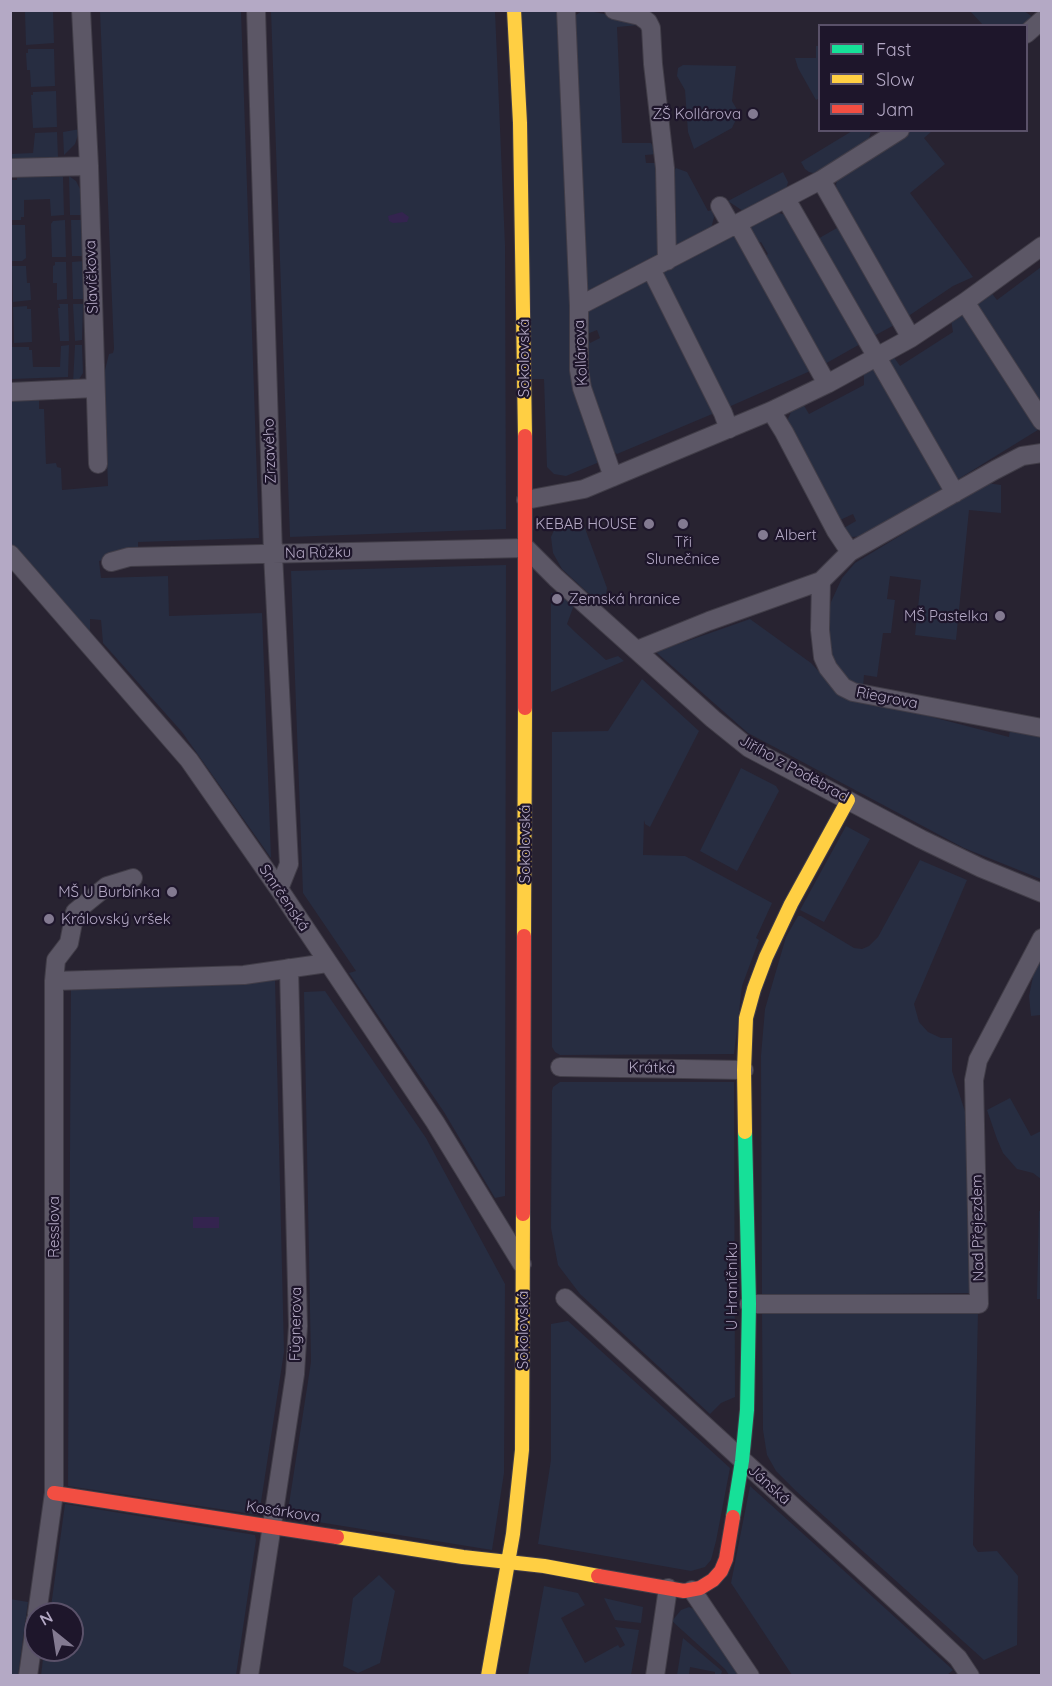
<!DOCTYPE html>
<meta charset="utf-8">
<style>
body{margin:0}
#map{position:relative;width:1052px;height:1686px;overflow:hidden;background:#282331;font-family:Quicksand,sans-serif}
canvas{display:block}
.frame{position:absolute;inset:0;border:12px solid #b4a9c5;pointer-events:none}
.legend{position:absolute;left:818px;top:24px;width:210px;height:108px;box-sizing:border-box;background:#1e162b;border:2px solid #5a5169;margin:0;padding:8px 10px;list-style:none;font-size:18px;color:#b4a9c5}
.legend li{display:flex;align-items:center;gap:12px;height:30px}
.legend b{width:30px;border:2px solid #5a5169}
.north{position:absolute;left:24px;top:1602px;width:60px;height:60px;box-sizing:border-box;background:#1e162b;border:2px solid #5a5169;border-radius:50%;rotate:330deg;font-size:16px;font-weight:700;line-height:24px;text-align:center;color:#b4a9c5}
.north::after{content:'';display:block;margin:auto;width:21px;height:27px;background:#837a91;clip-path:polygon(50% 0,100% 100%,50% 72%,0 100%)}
</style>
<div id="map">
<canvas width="1052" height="1686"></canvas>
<div class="frame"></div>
<ul class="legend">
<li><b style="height:8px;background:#16e098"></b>Fast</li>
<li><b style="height:8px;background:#ffcf43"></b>Slow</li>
<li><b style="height:8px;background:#f24e42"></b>Jam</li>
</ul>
<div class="north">N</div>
</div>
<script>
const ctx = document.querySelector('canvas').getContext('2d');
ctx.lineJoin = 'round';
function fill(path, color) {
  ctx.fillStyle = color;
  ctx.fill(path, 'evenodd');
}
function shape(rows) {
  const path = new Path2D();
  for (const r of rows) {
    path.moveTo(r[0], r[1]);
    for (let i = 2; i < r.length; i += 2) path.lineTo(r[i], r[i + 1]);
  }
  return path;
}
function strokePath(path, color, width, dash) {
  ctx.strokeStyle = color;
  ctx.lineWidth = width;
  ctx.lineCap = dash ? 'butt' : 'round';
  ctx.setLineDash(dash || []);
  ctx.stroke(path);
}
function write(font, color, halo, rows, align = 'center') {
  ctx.font = font + ' Quicksand,sans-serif';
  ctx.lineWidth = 4.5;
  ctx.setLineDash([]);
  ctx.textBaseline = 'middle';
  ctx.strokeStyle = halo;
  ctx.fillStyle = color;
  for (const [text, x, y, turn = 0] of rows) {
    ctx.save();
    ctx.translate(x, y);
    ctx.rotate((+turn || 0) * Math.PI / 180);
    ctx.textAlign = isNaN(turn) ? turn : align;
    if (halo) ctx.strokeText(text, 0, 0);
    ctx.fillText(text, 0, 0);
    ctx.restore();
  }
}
const green = shape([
 [27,10,53,11,54,43,26,45,25,12],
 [100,11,241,11,259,538,138,542,138,553,99,561,101,578,168,576,169,616,262,613,271,858,182,732,103,643,101,620,90,619,90,636,11,544,10,399,39,398,39,409,44,409,46,464,56,463,57,467,61,468,62,490,108,486,104,374,109,354,113,353,114,349],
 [271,11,495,11,505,245,506,529,290,537],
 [522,11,558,11,574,293,598,457,597,463,566,476,554,474,547,467,544,379,532,379],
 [582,11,589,11,635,20,639,25,617,27,622,143,651,143,657,154,645,155,646,163,657,163,659,250,657,255,585,292,573,17],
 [970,11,1024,11,1033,17,1023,25,983,25],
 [816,46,819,46,820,98,816,100,798,68,795,58,816,58],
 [28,49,54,49,55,86,31,87,30,70,27,70,26,53,28,53],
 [683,65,736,66,732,101,739,113,732,128,694,149,688,132,685,90,677,76,678,68],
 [56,91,57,127,33,128,31,95,33,95,33,92],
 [80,129,75,144,64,155,63,132],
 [852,131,871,131,868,142,817,174,809,172,805,169,801,162],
 [906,131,932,131,924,138,945,164,910,193,973,277,953,286,907,317,837,191,836,185,837,180],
 [57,132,58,157,11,159,10,154,33,153,35,133],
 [676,168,687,172,708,211,712,210,714,217,711,229,679,246,674,242,672,174],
 [59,172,63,177,64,215,51,216,50,199,24,200,24,217,21,217,21,220,11,220,10,180,17,180,17,173],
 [783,172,788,182,786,190,743,211,728,201],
 [69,176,76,181,80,189,83,215,70,215],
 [775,212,786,215,862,343,823,365,762,258,768,254,761,242,755,245,749,230,751,224],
 [65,220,66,257,52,257,51,224,53,221],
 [71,220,83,220,84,256,72,256],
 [11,225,25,225,26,258,22,261,11,261],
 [842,225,898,323,872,337,816,240],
 [736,234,817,368,724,409,665,288,663,271],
 [84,261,85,287,84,299,73,299,72,262],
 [55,262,66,262,67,299,57,300,57,283,53,283,53,266,55,265],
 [12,266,26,266,27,283,30,283,31,300,13,302],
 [1041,267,1041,415,974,305,990,291,997,300],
 [649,280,717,412,617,454,613,451,587,386,586,341,589,340,590,343,600,338,597,330,587,334,587,314,589,310,642,281],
 [59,304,68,304,69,341,60,341,58,308,60,308],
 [73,304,83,304,82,340,75,341],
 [27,306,27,309,31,309,32,342,14,343,13,307],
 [962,312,1041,428,952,483,886,363,893,356,900,366,953,332,951,320],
 [69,345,68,377,11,379,11,347,29,347,29,350,32,350,33,367,60,367,61,346],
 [75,345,82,345,83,373,78,381,73,383],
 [873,369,945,487,864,536,852,537,842,529,856,521,853,514,838,521,787,421,791,412,797,406,803,404,809,414,864,385,864,373],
 [987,483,1001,485,1001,513,969,510,956,640,915,635,921,580,890,576,887,599,895,600,891,633,883,633,877,677,864,675,863,687,844,678,828,651,828,618,831,602,842,578,855,563],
 [574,520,583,523,607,588,606,594,600,597,595,597,587,592,562,569,553,553,551,537,555,528,564,521],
 [506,565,505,1196,495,1198,444,1112,349,973,356,971,303,893,291,571],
 [551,593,564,596,574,605,567,624,575,632,606,660,618,656,624,661,551,692],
 [750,619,811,663,844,698,928,716,1009,737,1010,728,1041,734,1041,879,964,848,748,733,656,652],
 [642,679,699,731,650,827,645,824,644,820,643,855,685,856,772,903,756,938,759,940,742,986,734,1054,560,1055,555,1052,552,1047,552,732,608,731],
 [741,768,776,786,779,791,737,871,700,851],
 [846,826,870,839,824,922,800,910],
 [920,860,967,880,914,1004,919,1022,928,1032,941,1038,952,1038,952,1071,968,1121,970,1293,762,1295,761,1056,765,1009,786,937,798,916,801,916,854,948,862,949,869,946,878,937],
 [1041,955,1041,1015,1031,1016,1029,996,1035,967],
 [275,979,284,1352,259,1515,68,1486,71,984],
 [325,991,426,1138,505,1284,504,1473,492,1550,287,1517,311,1362,304,992],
 [560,1082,734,1082,735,1397,721,1403,710,1414,580,1294,558,1265,551,1228,552,1091,553,1087],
 [1010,1098,1031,1136,1041,1131,1041,1179,1033,1173,1017,1169,1003,1153,997,1139,987,1110],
 [1039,1211,1041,1211,1041,1299,1037,1299],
 [978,1312,973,1545,978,1552,997,1551,1018,1576,1017,1645,984,1660,796,1491,776,1471,767,1455,763,1430,762,1313],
 [568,1321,730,1468,716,1541,711,1560,705,1567,691,1571,538,1544,551,1460,551,1324],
 [750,1486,831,1559,953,1670,946,1676,792,1675,731,1583],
 [65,1504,255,1535,256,1540,236,1675,41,1676,44,1650,72,1650,72,1614,50,1614],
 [379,1575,395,1591,380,1663,358,1673,343,1666,353,1598],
 [544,1586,578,1593,585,1605,561,1618,585,1663,618,1645,620,1648,625,1645,615,1627,639,1630,631,1675,528,1675],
 [604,1598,643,1607,641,1623,615,1620],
 [10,1599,28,1602,18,1675,11,1675],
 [689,1607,698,1611,742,1675,729,1675,725,1669,672,1621,681,1610],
 [683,1638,722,1671,721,1675,715,1675,715,1672,690,1667,689,1675,677,1675]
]);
const water = shape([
 [402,212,409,217,407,222,393,223,389,221,388,216],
 [193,1217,219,1217,219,1228,193,1228]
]);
const street = shape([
 [81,10,89,166,98,464],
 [256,10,273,554,289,864,279,889],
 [566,10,579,306],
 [614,10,640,16,648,22,651,28,653,64,665,168,667,261],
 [1026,34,1042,20],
 [10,168,89,166],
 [821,180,911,338],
 [786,199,955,493],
 [720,206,732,227],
 [738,224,827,384],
 [651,269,723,413,729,429],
 [965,302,1042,421],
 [10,392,95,388],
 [771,411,784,432,836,531,850,552],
 [613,477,582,388,579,370,579,306,821,180,900,130],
 [526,500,584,489,771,411,827,384,911,338,965,302,1042,246],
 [10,554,189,760,279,889,435,1122,522,1264],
 [111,562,129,557,526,548,556,578,713,719,749,748,921,839,981,868,1042,893],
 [821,581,820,630,823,657,828,668,843,687,853,692,1042,728],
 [637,650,709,621,821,581,850,552,995,470,1022,456,1042,453],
 [54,981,244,975,327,963],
 [560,1067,744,1070],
 [565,1298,926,1628,958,1658,970,1676],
 [749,1304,979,1304,974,1080,978,1060,1042,938],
 [692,1590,750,1676],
 [37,1614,54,1493,54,981,56,960,69,943,75,912,107,886,133,878],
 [28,1676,36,1619],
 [249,1676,295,1374,298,1326,289,968],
 [655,1676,668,1588]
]);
const fast = shape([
 [733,1517,742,1461,747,1410,749,1304,745,1132]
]);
const slow = shape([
 [514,10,520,123,525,436],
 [524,936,525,708],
 [745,1132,744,1070,746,1018,754,989,766,957,791,904,848,800],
 [337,1537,463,1557,544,1566,598,1576],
 [488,1676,513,1534,522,1450,523,1214]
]);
const jam = shape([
 [525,436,525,708],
 [523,1214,524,936],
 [54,1493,337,1537],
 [598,1576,684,1591,700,1588,713,1580,721,1571,726,1559,733,1517]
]);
const markers = [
 [753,114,6,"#837a91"],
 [649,524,6,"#837a91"],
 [683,524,6,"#837a91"],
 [763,535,6,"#837a91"],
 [557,599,6,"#837a91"],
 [1000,616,6,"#837a91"],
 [172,892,6,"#837a91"],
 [49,919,6,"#837a91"]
];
const poiNames = [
 ["ZŠ Kollárova",741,114],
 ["KEBAB HOUSE",637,524],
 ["Albert",775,535,"left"],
 ["Tři",683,542,"center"],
 ["Slunečnice",683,559,"center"],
 ["Zemská hranice",569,599,"left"],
 ["MŠ Pastelka",988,616],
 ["MŠ U Burbínka",160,892],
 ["Královský vršek",61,919,"left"]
];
const streetNames = [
 ["Slavíčkova",92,277,-92],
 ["Kollárova",581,353,-93],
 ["Sokolovská",524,358,-90],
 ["Zrzavého",270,451,-92],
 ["Na Růžku",318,553,-1],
 ["Riegrova",887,698,11],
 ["Jiřího z Poděbrad",794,769,29],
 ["Sokolovská",525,844,-90],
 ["Smrčenská",284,898,56],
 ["Krátká",652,1068,1],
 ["Resslova",54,1227,-90],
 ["Nad Přejezdem",978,1228,-91],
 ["U Hraničníku",732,1286,-90],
 ["Fügnerova",296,1324,-89],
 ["Sokolovská",523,1330,-90],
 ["Jánská",769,1485,42],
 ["Kosárkova",283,1512,9]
];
fill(green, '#272d41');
fill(water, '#34244f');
strokePath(street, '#413d48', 20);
strokePath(fast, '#413d48', 16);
strokePath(slow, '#413d48', 16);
strokePath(jam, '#413d48', 16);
strokePath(street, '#5c5766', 18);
strokePath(fast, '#16e098', 14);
strokePath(slow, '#ffcf43', 14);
strokePath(jam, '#f24e42', 14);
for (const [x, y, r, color] of markers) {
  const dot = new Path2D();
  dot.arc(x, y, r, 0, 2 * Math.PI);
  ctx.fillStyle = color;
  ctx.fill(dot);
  strokePath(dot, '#1e162b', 2);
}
write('15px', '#b4a9c5', '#1e162b', poiNames, 'right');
write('15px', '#b4a9c5', '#1e162b', streetNames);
</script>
